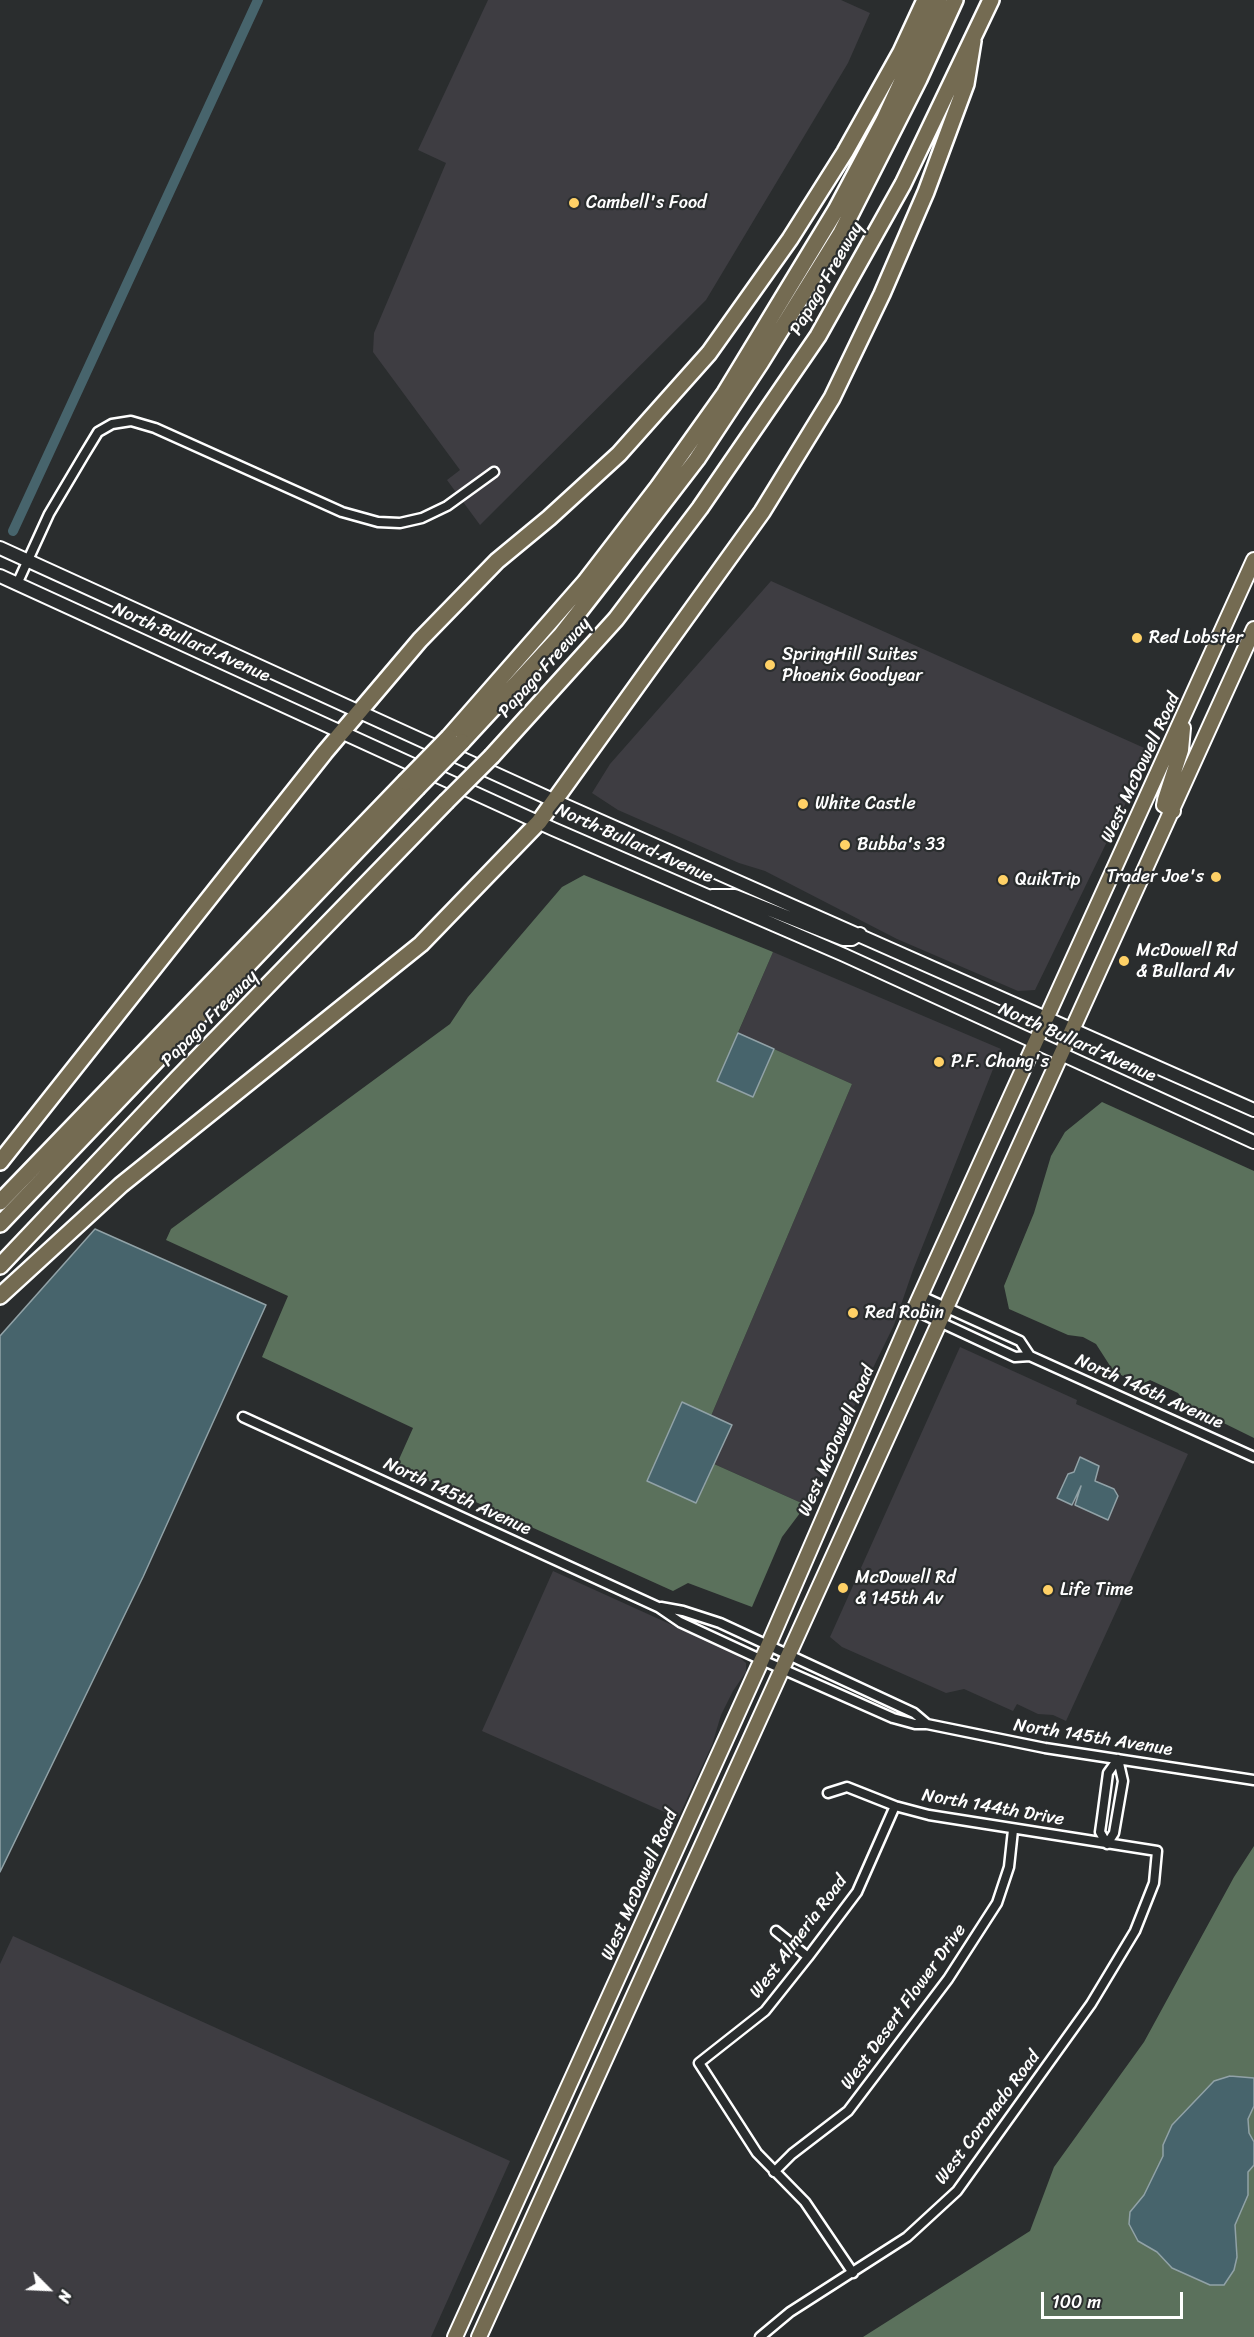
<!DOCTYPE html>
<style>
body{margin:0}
#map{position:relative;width:1254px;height:2337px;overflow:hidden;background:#2a2d2e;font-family:Sriracha,sans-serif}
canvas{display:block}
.north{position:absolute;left:18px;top:2259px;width:60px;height:60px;-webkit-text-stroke:4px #2a2d2e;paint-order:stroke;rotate:114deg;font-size:16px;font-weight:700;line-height:24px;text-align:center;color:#fff}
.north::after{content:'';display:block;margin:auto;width:21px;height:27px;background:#fff;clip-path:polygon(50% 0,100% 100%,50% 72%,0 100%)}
.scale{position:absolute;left:1041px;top:2292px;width:142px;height:27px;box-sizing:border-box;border:3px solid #fff;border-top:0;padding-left:8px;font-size:18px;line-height:21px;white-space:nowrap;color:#fff;-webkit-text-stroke:4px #2a2d2e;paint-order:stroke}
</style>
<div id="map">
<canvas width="1254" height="2337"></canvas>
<div class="north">N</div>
<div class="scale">100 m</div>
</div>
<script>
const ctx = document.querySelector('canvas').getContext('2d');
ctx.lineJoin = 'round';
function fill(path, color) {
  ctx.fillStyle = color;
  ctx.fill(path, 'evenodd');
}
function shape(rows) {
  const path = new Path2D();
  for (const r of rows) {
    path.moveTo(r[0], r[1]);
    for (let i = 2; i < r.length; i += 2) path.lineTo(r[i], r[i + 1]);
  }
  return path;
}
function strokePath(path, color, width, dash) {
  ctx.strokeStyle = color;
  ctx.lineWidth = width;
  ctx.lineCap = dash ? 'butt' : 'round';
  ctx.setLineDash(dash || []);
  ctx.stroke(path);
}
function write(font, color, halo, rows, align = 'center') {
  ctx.font = font + ' Sriracha,sans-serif';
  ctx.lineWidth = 4.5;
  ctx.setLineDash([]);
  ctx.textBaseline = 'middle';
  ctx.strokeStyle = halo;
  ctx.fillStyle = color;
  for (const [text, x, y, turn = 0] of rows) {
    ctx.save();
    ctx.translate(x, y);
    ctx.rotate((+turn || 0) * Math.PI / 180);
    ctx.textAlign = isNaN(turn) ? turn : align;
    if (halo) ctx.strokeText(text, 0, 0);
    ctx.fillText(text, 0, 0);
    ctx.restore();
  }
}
const built = shape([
 [488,0,841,0,870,13,848,63,706,300,480,525,447,480,460,470,373,352,374,333,446,163,418,150],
 [771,581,1151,751,1035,990,1018,991,897,939,765,871,739,863,618,810,592,793,610,764],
 [773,952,1001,1049,913,1270,894,1325,806,1505,714,1464,732,1425,711,1416,852,1084,738,1033],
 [960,1347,1077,1400,1076,1404,1188,1454,1066,1721,1053,1715,1038,1714,1017,1704,1013,1711,964,1689,946,1693,842,1647,830,1637],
 [553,1571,736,1654,746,1663,746,1672,733,1691,721,1715,712,1745,678,1818,482,1731],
 [13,1936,510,2161,431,2337,0,2337,0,1964]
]);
const green = shape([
 [584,875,773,952,717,1081,753,1097,774,1049,852,1084,711,1416,682,1403,696,1503,714,1464,806,1505,782,1537,752,1607,688,1583,673,1591,396,1466,413,1428,262,1357,288,1296,166,1240,171,1229,450,1024,468,997,562,887],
 [1102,1102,1254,1171,1254,1438,1187,1405,1178,1393,1150,1380,1142,1384,1114,1372,1096,1344,1083,1337,1068,1335,1009,1309,1004,1286,1034,1213,1051,1156,1065,1132],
 [1254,1846,1254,2337,863,2337,1030,2231,1054,2167,1144,2042,1234,1877]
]);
const water = shape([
 [738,1033,774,1049,753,1097,717,1081,738,1033],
 [95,1229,266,1305,143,1577,0,1872,0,1336,95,1229],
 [682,1402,732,1425,696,1503,647,1481,682,1402],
 [1080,1457,1099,1466,1095,1481,1114,1489,1118,1496,1108,1520,1075,1505,1081,1486,1072,1505,1057,1498,1068,1474,1074,1472,1080,1457],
 [1230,2076,1254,2078,1254,2106,1248,2119,1249,2133,1254,2142,1254,2165,1248,2172,1248,2195,1235,2225,1237,2257,1234,2270,1224,2285,1210,2285,1172,2268,1157,2252,1138,2241,1129,2224,1130,2212,1144,2195,1163,2156,1163,2145,1172,2125,1214,2081,1230,2076]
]);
const canal = shape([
 [13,531,258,0]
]);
const street = shape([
 [17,584,49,514,84,455,98,432,112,424,131,421,155,428,342,512,378,522,400,523,422,518,447,506,494,472],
 [921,1296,1020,1341,1030,1356],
 [914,1310,1015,1357,1030,1356,1254,1457],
 [243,1417,658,1607,680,1622,762,1660,893,1718,915,1724,927,1724,1045,1748,1254,1780],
 [661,1607,683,1611,720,1623,914,1713,927,1724],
 [1118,1759,1123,1781,1114,1833,1107,1844,1100,1832,1102,1818,1108,1773,1118,1759],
 [776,1931,808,1957],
 [774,2172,792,2154,848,2111,948,1979,997,1903,1009,1867,1013,1830],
 [853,2273,805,2202,757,2153,699,2063,765,2011,808,1957,857,1892,895,1806],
 [760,2337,790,2312,907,2237,957,2191,1091,2004,1135,1931,1154,1883,1157,1851,929,1815,895,1806,847,1787,828,1793]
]);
const secondary = shape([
 [0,548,555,801,1254,1110],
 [0,576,553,829,844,955,1254,1142],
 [712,896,735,896,843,939,852,939,860,934]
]);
const primary = shape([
 [1173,811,1164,805,1165,800,1181,750,1183,728],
 [455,2337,768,1646,909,1321,1254,560],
 [479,2337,1254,629]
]);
const highway = shape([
 [449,737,585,582,658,487,725,393,836,210,884,120,939,0],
 [462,742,561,635,614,567,697,459,761,362,841,233,919,79,955,0],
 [492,756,616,619,700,508,818,336,903,184,991,0],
 [0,1162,325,752,420,640,497,561,549,518,619,454,709,353,790,239,845,152,901,52,925,0],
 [0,1202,405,782],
 [0,1224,417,788],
 [0,1266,177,1079,446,802],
 [0,1296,121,1185,421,944,539,822,762,512,832,398,882,294,926,192,966,84,973,41]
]);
const highwayBridge = shape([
 [405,782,449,737],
 [417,788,462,742],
 [446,802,492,756]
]);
const markers = [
 [574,203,6,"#ffd166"],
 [1137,638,6,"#ffd166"],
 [770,665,6,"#ffd166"],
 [803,804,6,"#ffd166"],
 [845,845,6,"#ffd166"],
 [1216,877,6,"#ffd166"],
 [1003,880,6,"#ffd166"],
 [1124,961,6,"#ffd166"],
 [939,1062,6,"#ffd166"],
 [853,1313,6,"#ffd166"],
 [843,1588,6,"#ffd166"],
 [1048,1590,6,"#ffd166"]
];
const poiNames = [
 ["Cambell's Food",586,203],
 ["Red Lobster",1149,638],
 ["SpringHill Suites",782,655],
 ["Phoenix Goodyear",782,676],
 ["White Castle",815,804],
 ["Bubba's 33",857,845],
 ["Trader Joe's",1204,877,"right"],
 ["QuikTrip",1015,880],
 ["McDowell Rd",1136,951],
 ["& Bullard Av",1136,972],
 ["P.F. Chang's",951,1062],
 ["Red Robin",865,1313],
 ["McDowell Rd",855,1578],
 ["& 145th Av",855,1599],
 ["Life Time",1060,1590]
];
const streetNames = [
 ["Papago Freeway",827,279,-60],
 ["North Bullard Avenue",191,643,24],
 ["Papago Freeway",545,668,-48],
 ["West McDowell Road",1141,768,-65],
 ["North Bullard Avenue",634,844,24],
 ["Papago Freeway",210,1019,-45],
 ["North Bullard Avenue",1077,1043,24],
 ["North 146th Avenue",1149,1392,24],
 ["West McDowell Road",837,1441,-66],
 ["North 145th Avenue",457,1497,25],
 ["North 145th Avenue",1093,1738,9],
 ["North 144th Drive",993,1808,10],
 ["West McDowell Road",640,1885,-66],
 ["West Almeria Road",799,1937,-53],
 ["West Desert Flower Drive",904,2007,-54],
 ["West Coronado Road",988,2118,-53]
];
fill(built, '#3e3d42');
fill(green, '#5b715c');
fill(water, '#47646c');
strokePath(water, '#91a2a7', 1.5);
strokePath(canal, '#47646c', 10);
strokePath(street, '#fff', 13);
strokePath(secondary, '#fff', 16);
strokePath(primary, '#fff', 18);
strokePath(highway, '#fff', 20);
strokePath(street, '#2a2d2e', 8);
strokePath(secondary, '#2a2d2e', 12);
strokePath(primary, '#746b52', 14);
strokePath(highway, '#746b52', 15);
strokePath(highwayBridge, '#fff', 20, []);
strokePath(highwayBridge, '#746b52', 15);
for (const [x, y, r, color] of markers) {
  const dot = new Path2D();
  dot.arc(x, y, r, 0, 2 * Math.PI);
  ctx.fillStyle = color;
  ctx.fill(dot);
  strokePath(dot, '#2a2d2e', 2);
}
write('18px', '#fff', '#2a2d2e', poiNames, 'left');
write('18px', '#fff', '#2a2d2e', streetNames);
</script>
